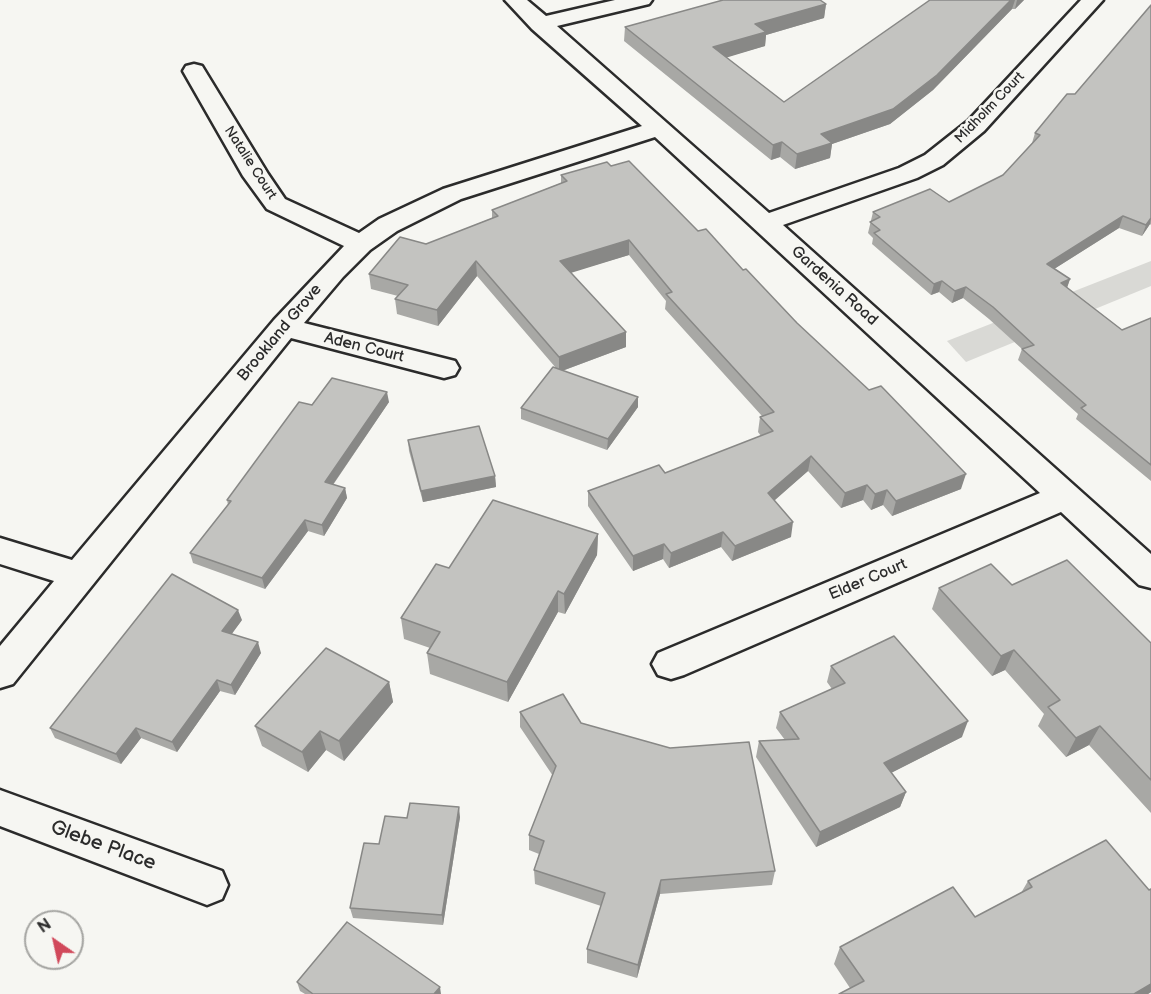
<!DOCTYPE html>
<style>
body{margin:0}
#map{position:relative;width:1151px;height:994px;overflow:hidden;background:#f6f6f2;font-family:"Balsamiq Sans",sans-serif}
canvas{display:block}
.north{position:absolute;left:24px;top:910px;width:60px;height:60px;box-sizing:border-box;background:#f6f6f2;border:2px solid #a5a5a2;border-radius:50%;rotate:326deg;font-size:16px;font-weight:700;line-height:24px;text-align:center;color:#2b2b2b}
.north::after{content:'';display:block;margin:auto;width:21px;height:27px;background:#d1495b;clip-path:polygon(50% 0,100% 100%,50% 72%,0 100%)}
</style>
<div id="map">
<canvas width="1151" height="994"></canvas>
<div class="north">N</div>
</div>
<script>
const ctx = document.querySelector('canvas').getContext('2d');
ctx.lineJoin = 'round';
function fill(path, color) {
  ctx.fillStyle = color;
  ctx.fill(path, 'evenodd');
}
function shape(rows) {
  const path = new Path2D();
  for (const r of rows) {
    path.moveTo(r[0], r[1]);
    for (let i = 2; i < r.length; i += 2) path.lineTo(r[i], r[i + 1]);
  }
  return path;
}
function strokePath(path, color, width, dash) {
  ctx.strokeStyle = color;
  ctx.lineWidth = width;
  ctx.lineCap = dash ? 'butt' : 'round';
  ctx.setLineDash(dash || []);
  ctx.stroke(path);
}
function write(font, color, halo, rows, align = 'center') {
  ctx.font = font + ' "Balsamiq Sans",sans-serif';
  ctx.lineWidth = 5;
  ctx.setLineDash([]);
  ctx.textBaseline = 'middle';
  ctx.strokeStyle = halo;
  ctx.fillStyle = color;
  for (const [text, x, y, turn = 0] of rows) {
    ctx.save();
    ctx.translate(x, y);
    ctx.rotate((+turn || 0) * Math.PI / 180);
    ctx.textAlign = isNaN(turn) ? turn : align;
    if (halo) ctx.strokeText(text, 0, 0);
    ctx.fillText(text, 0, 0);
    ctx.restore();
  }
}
const green = shape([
 [1151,261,1151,286,966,362,947,341]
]);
const minor = shape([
 [505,0,527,0,546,16,615,0,652,0,649,4,557,26,769,213,899,168,925,155,968,121,1081,0,1103,0,984,131,943,165,917,178,783,225,1151,554,1151,588,1139,585,1061,512,684,675,671,679,658,675,652,664,658,653,1040,493,655,137,461,199,397,231,370,250,343,277,304,323,455,361,459,368,455,375,444,378,291,338,13,684,0,688,0,646,54,581,0,564,0,538,72,560,274,320,344,246,267,209,243,176,183,71,186,66,194,64,202,66,268,174,285,199,359,233,379,219,443,189,642,126,532,29,505,0],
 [0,790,222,871,228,885,222,899,207,905,0,826,0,790]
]);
const wall = shape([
 [930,0,1024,0,1015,9,1012,9,933,90,890,124,832,144,830,158,795,169,780,157,771,160,624,41,625,27,826,4,824,18,766,35,765,46,726,57,784,102],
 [1151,5,1151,225,1150,224,1142,236,1119,228,1054,269,1070,279,1067,287,1122,330,1151,318,1151,481,1076,419,1078,414,1018,360,1022,349,989,319,963,298,952,303,939,292,931,295,872,244,873,238,868,233,873,212,949,202,1003,175,1032,143,1035,133,1075,94],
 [611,166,698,231,743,270,797,323,961,489,892,516,883,505,871,510,863,500,841,508,808,471,774,500,791,537,732,561,721,547,669,568,663,559,633,571,588,506,588,491,665,473,761,436,758,432,760,417,762,416,665,309,666,301,629,255,571,272,626,347,562,371,638,407,607,450,521,419,521,408,556,368,477,276,438,326,397,314,395,299,398,296,371,289,369,274,426,244,492,218,492,210,561,183,561,175],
 [389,402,333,485,345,488,347,498,324,536,308,531,265,589,193,563,190,553,228,505,227,500,312,405],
 [408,440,495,476,496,487,423,502,409,451],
 [598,534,597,555,565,614,558,612,508,702,430,674,427,653,430,648,404,639,401,618,449,568],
 [1012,585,1151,643,1151,813,1089,745,1066,757,1038,726,1044,714,1005,670,992,676,932,609,939,588],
 [242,620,231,634,261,653,235,695,220,691,177,752,141,738,121,764,55,738,50,728],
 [831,666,962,737,891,773,906,792,900,807,816,847,756,757,759,741,785,740,776,728,780,712,832,689,827,682],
 [389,682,393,702,344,761,326,750,308,772,262,746,255,726],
 [520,712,581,723,775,871,772,885,660,894,637,978,587,963,587,949,601,906,535,884,534,870,539,854,529,850,529,835,553,776,520,727],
 [460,817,443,925,353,918,350,908,379,844,407,818],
 [1028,881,1149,890,1151,889,1151,992,1148,994,839,994,850,988,834,964,840,947,975,917,1021,893],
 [297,982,441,994,305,994,300,991]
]);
const shadedWall = shape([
 [1011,0,1015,0,1012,9,933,90,890,124,832,144,830,158,795,169,797,154,821,134],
 [1017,0,1024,0,1015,9],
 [826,4,824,18,766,35,765,46,712,62,713,47,755,24],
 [782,142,780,157,771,160,773,145],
 [1123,216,1119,228,1043,276,1047,264],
 [1151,218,1150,224,1142,236,1146,225],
 [629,240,629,255,561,276,560,261],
 [476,261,477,276,438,326,437,310],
 [1070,279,1066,291,1061,283],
 [942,281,939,292,931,295,934,284],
 [966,287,963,298,952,303,955,291],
 [626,332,626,347,559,372,559,357],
 [387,392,389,402,327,493,325,482],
 [638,397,638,407,607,450,608,439],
 [811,456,808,471,766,508,768,493],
 [966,474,961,489,892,516,896,501],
 [495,476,496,487,423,502,421,491],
 [867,485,863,500,841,508,845,493],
 [345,488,347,498,324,536,322,525],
 [887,490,883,505,871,510,875,494],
 [305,520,308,531,265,589,262,578],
 [793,522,791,537,732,561,735,546],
 [723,532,721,547,669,568,671,553],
 [598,534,597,555,565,614,564,594],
 [664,544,663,559,633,571,633,556],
 [558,591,558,612,508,702,507,682],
 [238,610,242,620,226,642,222,631],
 [258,642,261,653,235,695,231,685],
 [1014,650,1005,670,992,676,1001,656],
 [217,680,220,691,177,752,172,742],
 [389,682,393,702,344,761,339,741],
 [968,721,962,737,879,779,884,763],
 [1100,726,1089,745,1066,757,1076,738],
 [136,728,141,738,121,764,116,754],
 [320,731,326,750,308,772,302,752],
 [906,792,900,807,816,847,820,832],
 [459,807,460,817,443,925,442,915],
 [661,880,660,894,637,978,638,965],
 [1151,984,1151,992,1148,994,1134,994],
 [440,987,441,994,434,994]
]);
const building = shape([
 [723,0,820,0,826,4,755,24,766,32,713,47,784,102,930,0,1011,0,937,75,893,109,821,134,832,143,797,154,782,142,773,145,625,27,723,0],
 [1151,5,1151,218,1146,225,1123,216,1047,264,1070,279,1061,283,1122,330,1151,318,1151,465,1081,408,1086,405,1022,349,1034,345,993,307,966,287,955,291,942,281,934,284,874,233,880,230,870,222,880,217,873,212,930,189,949,202,1003,175,1040,135,1035,133,1067,94,1075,94,1151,5],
 [629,161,698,231,706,229,743,270,746,269,797,323,869,390,881,386,966,474,896,501,887,490,875,494,867,485,845,493,811,456,768,493,793,522,735,546,723,532,671,553,664,544,633,556,588,491,659,465,665,473,773,431,760,417,774,412,666,294,672,292,629,240,560,261,626,332,559,357,476,261,437,310,395,299,408,285,369,274,400,237,426,244,498,216,492,210,567,181,561,175,607,162,611,166,629,161],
 [553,367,638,397,608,439,521,408,553,367],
 [332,378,387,392,325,482,345,488,322,525,305,520,262,578,190,553,231,501,227,500,299,402,312,405,332,378],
 [479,426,495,476,421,491,408,440,479,426],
 [493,500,598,534,564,594,558,591,507,682,427,653,440,632,401,618,436,564,449,568,493,500],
 [1067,560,1151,643,1151,780,1100,726,1076,738,1048,707,1060,700,1014,650,1001,656,939,588,991,564,1012,585,1067,560],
 [172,574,238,610,222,631,258,642,231,685,217,680,172,742,136,728,116,754,50,728,172,574],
 [894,636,968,721,884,763,906,792,820,832,759,741,799,739,780,712,845,683,831,666,894,636],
 [326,648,389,682,339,741,320,731,302,752,255,726,326,648],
 [563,694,581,723,670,748,749,742,775,871,661,880,638,965,587,949,605,893,534,870,544,841,529,835,556,766,520,712,563,694],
 [410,803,459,807,442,915,350,908,364,843,379,844,385,816,407,818,410,803],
 [1106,840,1149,890,1151,889,1151,984,1134,994,839,994,864,981,840,947,953,887,975,917,1032,887,1028,881,1106,840],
 [347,922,440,987,434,994,313,994,297,982,347,922]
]);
const farStreetnames = [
 ["Midholm Court",990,108,-46],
 ["Natalie Court",250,163,57]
];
const streetNames = [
 ["Gardenia Road",834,286,42],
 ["Brookland Grove",280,333,-50],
 ["Aden Court",364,348,14],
 ["Elder Court",868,580,-23]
];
const nearStreetnames = [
 ["Glebe Place",103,846,20]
];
fill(green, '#d9d9d5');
strokePath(minor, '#2b2b2b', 5);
fill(minor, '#f6f6f2');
fill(wall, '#a8a8a5');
fill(shadedWall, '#888886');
fill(building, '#c3c3c0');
strokePath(building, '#888886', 1.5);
write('14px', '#2b2b2b', '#f6f6f2', farStreetnames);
write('16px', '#2b2b2b', '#f6f6f2', streetNames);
write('20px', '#2b2b2b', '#f6f6f2', nearStreetnames);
</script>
